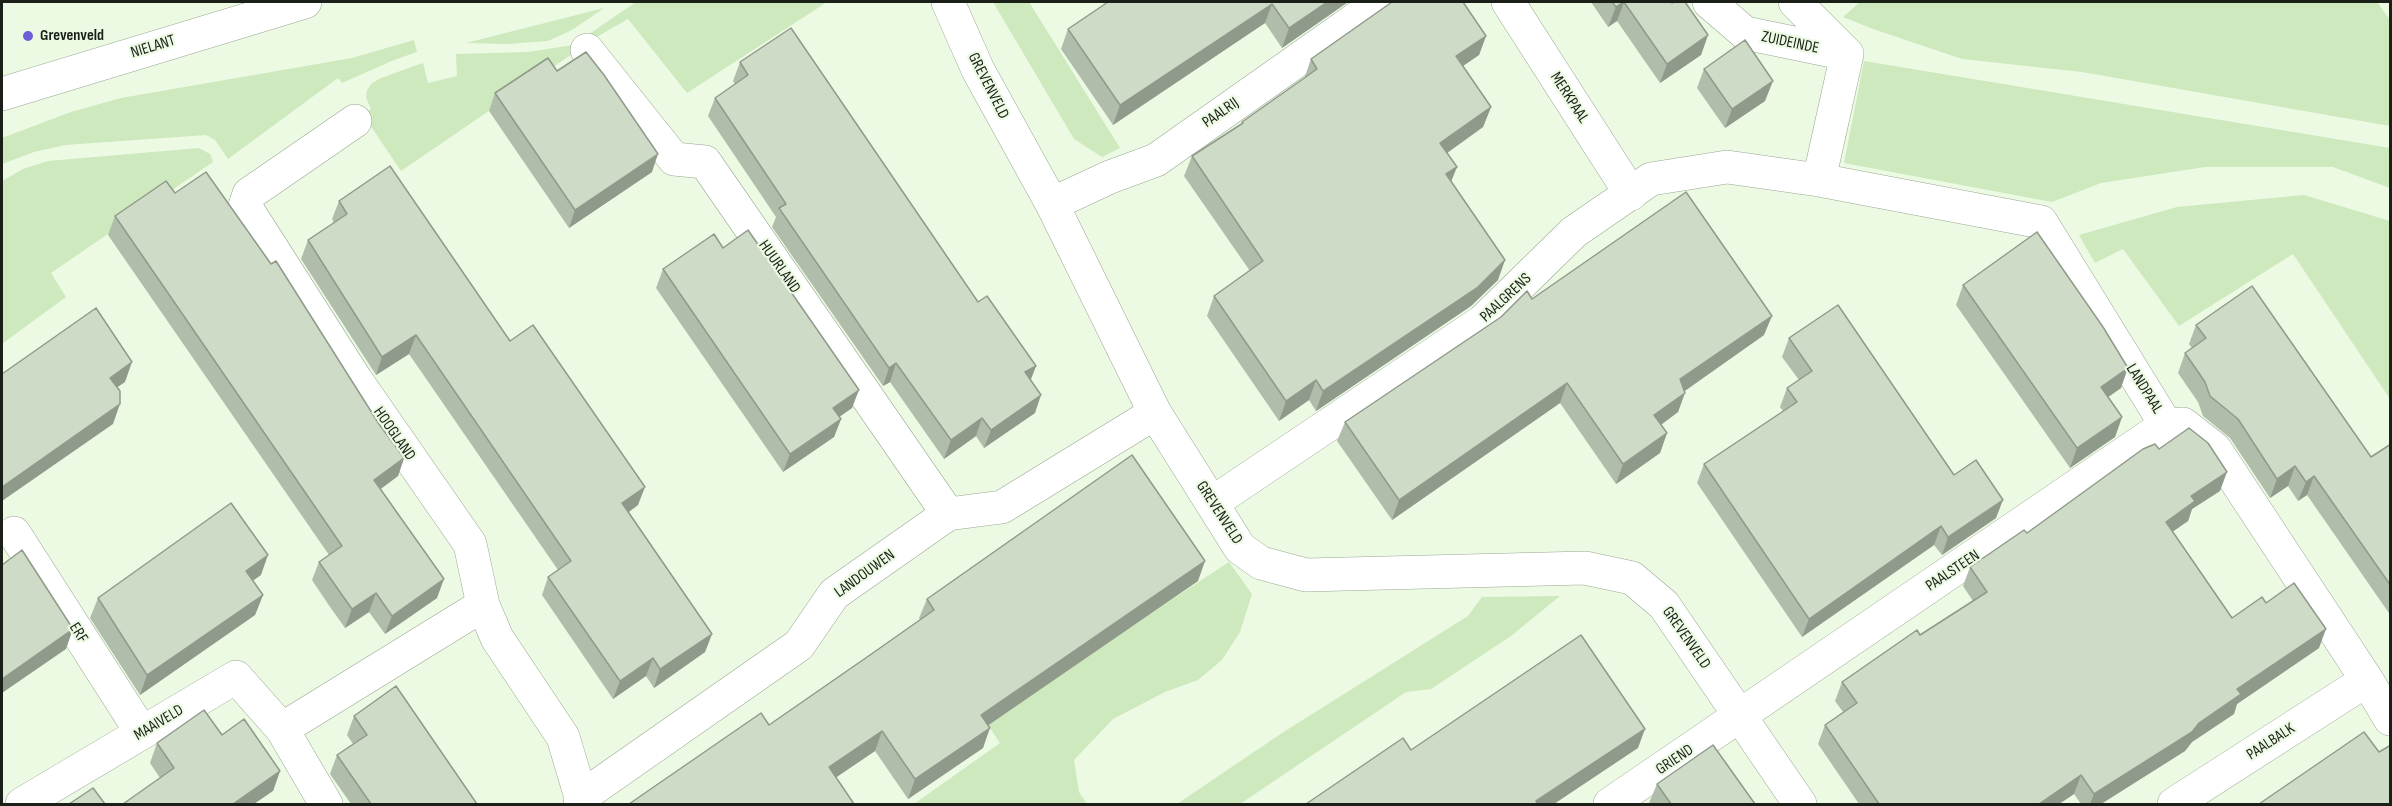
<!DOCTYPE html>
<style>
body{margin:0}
#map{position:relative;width:2392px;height:806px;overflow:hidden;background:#ecfae4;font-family:"Sofia Sans Condensed",sans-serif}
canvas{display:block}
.frame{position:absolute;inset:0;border:3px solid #1a1f17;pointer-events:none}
</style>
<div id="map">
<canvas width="2392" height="806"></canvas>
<div class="frame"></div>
</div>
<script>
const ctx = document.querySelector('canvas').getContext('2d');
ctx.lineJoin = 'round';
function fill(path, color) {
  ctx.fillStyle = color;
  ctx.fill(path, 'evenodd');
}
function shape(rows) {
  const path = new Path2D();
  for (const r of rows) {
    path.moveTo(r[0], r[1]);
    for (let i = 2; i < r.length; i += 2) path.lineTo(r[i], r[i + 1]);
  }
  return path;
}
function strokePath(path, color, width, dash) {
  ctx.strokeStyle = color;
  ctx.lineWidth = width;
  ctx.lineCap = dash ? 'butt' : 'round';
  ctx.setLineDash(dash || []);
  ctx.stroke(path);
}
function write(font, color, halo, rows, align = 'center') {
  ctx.font = font + ' "Sofia Sans Condensed",sans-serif';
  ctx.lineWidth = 4.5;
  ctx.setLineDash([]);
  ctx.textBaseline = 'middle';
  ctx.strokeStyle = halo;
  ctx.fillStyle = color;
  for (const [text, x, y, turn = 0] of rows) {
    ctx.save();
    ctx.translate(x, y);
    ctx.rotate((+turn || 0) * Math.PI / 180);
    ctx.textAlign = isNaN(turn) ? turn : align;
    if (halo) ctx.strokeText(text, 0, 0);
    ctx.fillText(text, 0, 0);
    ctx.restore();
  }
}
const green = shape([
 [636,2,827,2,687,93,628,19,600,35,401,171,364,116,371,109,366,98,367,90,372,83,381,78,423,63,428,83,457,76,456,54,528,52,573,45],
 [993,2,1029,2,1120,148,1102,157,1074,139],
 [1860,2,2377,2,2390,20,2390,126,2082,72,1962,59,1873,29,1843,17],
 [604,8,572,30,548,41,507,44,466,43],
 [414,40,417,52,394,60,342,83,338,78,228,159,215,140,206,135,65,145,34,152,2,164,2,138,71,112,121,98,352,58],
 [1864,61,2390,148,2390,188,2333,167,2205,167,2101,183,2052,202,1844,163],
 [199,148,210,154,213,162,51,273,66,297,2,344,2,181,23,169,48,161],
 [2304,195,2390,221,2390,399,2293,254,2179,326,2123,249,2095,263,2079,235,2177,207],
 [1229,562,1252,594,1240,632,1222,660,1198,680,1165,692,1113,719,1074,760,1079,792,1087,804,914,804,1000,743,986,722],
 [1560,596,1511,636,1431,689,1406,692,1240,804,1177,804,1282,733,1468,616,1482,597]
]);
const minor = shape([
 [948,2,978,70,1052,204,1155,413,1240,548,1261,563,1306,575,1585,568,1632,578,1664,605,1800,804],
 [1508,2,1631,194],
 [1709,2,1745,33,1847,54,1795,2],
 [587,50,674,159,705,162,948,514],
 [2,94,305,2],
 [355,121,249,194,245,206,356,380,470,544,483,605,497,638,563,737,583,804],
 [1819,180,1847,54],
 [1052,204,1110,177,1156,160,1380,2],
 [1212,503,1483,321,1574,232,1651,179,1727,167,1819,180,2041,222,2166,425,2183,424,2215,449,2367,680,2390,719],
 [14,533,142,733],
 [282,729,326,804],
 [580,798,799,645,834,594,948,514,1002,507,1155,413],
 [22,804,236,677,282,729,483,605],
 [1610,804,2166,425],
 [2174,804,2367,680]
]);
const wall = shape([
 [1108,2,1348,2,1282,48,1265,23,1113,125,1061,49,1068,29],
 [1591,2,1672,2,1708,35,1701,55,1660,83,1617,21,1608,27],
 [1486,36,1479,55,1463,66,1491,107,1483,127,1447,153,1451,182,1498,280,1471,306,1316,411,1309,400,1279,421,1207,316,1214,296,1250,271,1184,176,1192,156,1241,125,1242,122,1304,79,1311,59],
 [740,62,978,302,1036,366,1031,379,1035,413,984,448,976,436,944,459,890,382,883,386,772,227,776,217,708,116,715,98,735,84,733,81],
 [1704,69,1765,101,1725,128,1697,88],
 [557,71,652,172,569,228,489,111,495,93],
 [175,193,379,424,404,458,398,476,381,489,437,598,385,634,369,612,345,628,328,604,312,580,319,562,329,555,108,235,115,216],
 [339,201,510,341,638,505,629,512,712,634,705,652,654,688,646,676,613,699,542,595,548,577,558,570,409,354,376,375,301,259,308,240,334,223,332,219],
 [723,248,852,408,839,417,841,419,834,437,783,472,656,288,663,269],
 [1963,285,2121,388,2108,397,2122,417,2115,437,2070,468,1956,305],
 [1532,299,1764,335,1685,391,1678,412,1661,425,1667,433,1660,453,1616,484,1560,403,1392,520,1337,441,1345,422],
 [2196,325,2371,457,2391,444,2391,616,2307,495,2298,501,2288,486,2270,498,2230,438,2203,416,2198,402,2178,373,2185,353,2192,348,2189,344],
 [1789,338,1954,475,1996,518,1942,555,1934,545,1802,637,1697,483,1704,464,1783,411,1780,407,1787,388,1799,380,1782,357],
 [2159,449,2220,491,2192,509,2188,521,2172,532,2232,618,2266,603,2319,648,2237,704,2234,714,2192,742,2185,751,2101,804,2081,804,2074,794,2059,804,1859,804,1818,744,1825,725,1843,712,1835,701,1842,682,1920,635,1973,601,1963,586,1970,567,2027,533],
 [261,575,252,581,263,595,255,615,140,695,90,618,98,598],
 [1198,581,988,725,983,748,908,799,875,751,836,777,769,725,920,620,919,618,927,599],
 [354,716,477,804,351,804,330,774,337,755,353,744,347,735],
 [222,735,280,771,273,791,160,778,150,763,157,743],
 [1657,784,1755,804,1650,804,1649,803]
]);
const shadedWall = shape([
 [1327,2,1348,2,1282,48,1289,28],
 [1624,2,1617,21,1608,27,1616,7],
 [1272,4,1265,23,1113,125,1120,105],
 [1708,35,1701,55,1660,83,1667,64],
 [1486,36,1479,55,1448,76,1456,56],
 [1773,81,1765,101,1725,128,1732,109],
 [1491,107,1483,127,1433,163,1440,143],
 [658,154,652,172,569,228,575,210],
 [1457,167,1449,187,1446,174],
 [1505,260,1498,280,1471,306,1316,411,1323,391],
 [1772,316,1764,335,1673,399,1680,379],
 [416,335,409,354,376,375,382,357],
 [132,362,125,382,103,397,110,378],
 [896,363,890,382,883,386,889,368],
 [1036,366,1029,384,1025,372],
 [2128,368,2121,388,2094,407,2101,387],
 [1316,380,1309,400,1279,421,1286,401],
 [1567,383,1560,403,1392,520,1399,500],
 [859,390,852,408,826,426,833,408],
 [1685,393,1678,412,1647,435,1654,415],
 [1041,395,1035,413,984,448,991,430],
 [120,404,113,424,2,501,2,487],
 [2122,417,2115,437,2070,468,2077,448],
 [982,418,976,436,944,459,951,440],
 [841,419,834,437,783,472,790,454],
 [1667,433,1660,453,1616,484,1623,464],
 [404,458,398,476,368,498,374,480],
 [2295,466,2288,486,2270,498,2277,479],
 [2227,472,2220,491,2192,509,2188,521,2159,541,2166,522,2191,496],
 [2314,476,2307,495,2298,501,2306,482],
 [645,487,638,505,616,521,622,503],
 [2003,500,1996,518,1942,555,1948,537],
 [1941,526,1934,545,1802,637,1809,619],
 [268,555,261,575,238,591,246,571],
 [1205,561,1198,581,974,735,981,715],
 [444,579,437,598,385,634,392,616],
 [376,593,369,612,345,628,352,609],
 [263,595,255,615,140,695,147,675],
 [73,629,66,649,2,693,2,679],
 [2326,629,2319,648,2237,704,2234,714,2192,742,2185,751,2101,804,2090,804,2094,794,2199,723,2237,689],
 [712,634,705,652,654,688,660,669],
 [653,658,646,676,613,699,620,681],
 [990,728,983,748,908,799,915,779],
 [1645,729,1638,748,1554,804,1535,804,1536,801],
 [882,731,875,751,822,787,829,767],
 [280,771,273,791,254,804,233,804],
 [2081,775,2074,794,2059,804,2039,804]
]);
const building = shape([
 [1108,2,1327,2,1289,28,1272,4,1120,105,1068,29,1108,2],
 [1392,2,1463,2,1486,36,1456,56,1491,107,1440,143,1457,167,1446,174,1505,260,1478,287,1323,391,1316,380,1286,401,1214,296,1263,261,1192,156,1243,123,1242,122,1317,69,1311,59,1392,2],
 [1612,2,1624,2,1616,7,1612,2],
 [1624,2,1672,2,1672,3,1674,2,1685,2,1708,35,1667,64,1624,2],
 [791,28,978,302,987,296,1036,366,1025,372,1041,395,991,430,982,418,951,440,896,363,889,368,779,208,786,204,715,98,748,75,740,62,791,28],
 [1745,40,1773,81,1732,109,1704,69,1745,40],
 [586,52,604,75,658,154,575,210,495,93,548,58,557,71,586,52],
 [390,166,510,341,533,325,645,487,622,503,712,634,660,669,653,658,620,681,548,577,571,561,416,335,382,357,308,240,347,214,339,201,390,166],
 [206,172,271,264,276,261,379,424,404,458,374,480,444,579,392,616,376,593,352,609,335,585,319,562,342,546,115,216,166,181,175,193,206,172],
 [1686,192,1772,316,1680,379,1685,393,1654,415,1667,433,1623,464,1567,383,1399,500,1345,422,1501,317,1527,291,1532,299,1686,192],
 [748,230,859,390,833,408,841,419,790,454,663,269,714,234,723,248,748,230],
 [2037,232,2103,327,2128,368,2101,387,2122,417,2077,448,1963,285,2037,232],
 [2252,286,2371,457,2391,444,2391,586,2314,476,2306,482,2295,466,2277,479,2238,419,2210,396,2205,382,2185,353,2206,338,2196,325,2252,286],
 [1838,305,1954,475,1976,460,2003,500,1948,537,1941,526,1809,619,1704,464,1797,402,1787,388,1812,371,1789,338,1838,305],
 [96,308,132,362,110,378,120,391,120,404,2,487,2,374,96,308],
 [2189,428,2208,443,2227,472,2191,496,2195,501,2166,522,2232,618,2262,597,2266,603,2294,583,2326,629,2237,689,2241,694,2199,723,2192,732,2094,794,2081,775,2039,804,1879,804,1825,725,1857,703,1842,682,1917,630,1920,635,1987,592,1970,567,2024,530,2027,533,2143,449,2155,444,2159,449,2189,428],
 [1132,455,1205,561,981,715,990,728,915,779,882,731,829,767,854,804,629,804,761,713,769,725,870,655,934,610,927,599,1132,455],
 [231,503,268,555,246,571,263,595,147,675,98,598,231,503],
 [22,550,73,629,2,679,2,565,22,550],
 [1581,635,1645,729,1536,801,1538,804,1306,804,1403,738,1411,750,1581,635],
 [396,686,477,804,371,804,337,755,367,735,354,716,396,686],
 [204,710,222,735,244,719,280,771,233,804,123,804,174,768,157,743,204,710],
 [2364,732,2379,752,2391,745,2391,804,2259,804,2364,732],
 [1713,745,1755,804,1671,804,1657,784,1713,745],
 [93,788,105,804,69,804,93,788]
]);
const markers = [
 [28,36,6,"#6c5ed8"]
];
const poiNames = [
 ["Grevenveld",40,36]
];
const streetNames = [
 ["ZUIDEINDE",1790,43,12],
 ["NIELANT",153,47,-17],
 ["GREVENVELD",988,86,63],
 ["MERKPAAL",1569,98,57],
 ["PAALRIJ",1221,113,-35],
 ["HUURLAND",779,267,55],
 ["PAALGRENS",1506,298,-43],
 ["LANDPAAL",2144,389,58],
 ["HOOGLAND",394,434,55],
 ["GREVENVELD",1219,513,57],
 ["PAALSTEEN",1953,571,-34],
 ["LANDOUWEN",865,574,-36],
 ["ERF",78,633,58],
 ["GREVENVELD",1686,638,55],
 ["MAAIVELD",159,723,-31],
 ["PAALBALK",2271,742,-33],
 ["GRIEND",1675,760,-34]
];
fill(green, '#cde9bd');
strokePath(minor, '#99a792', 34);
strokePath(minor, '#fff', 33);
fill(wall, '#b1bdab');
fill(shadedWall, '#909a8b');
fill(building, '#cedcc7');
strokePath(building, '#909a8b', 1.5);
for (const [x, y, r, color] of markers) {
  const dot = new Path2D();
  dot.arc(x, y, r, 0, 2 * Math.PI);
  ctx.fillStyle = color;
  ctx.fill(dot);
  strokePath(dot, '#ecfae4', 2);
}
write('bold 16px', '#1a1f17', '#ecfae4', poiNames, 'left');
write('16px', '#1a1f17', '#ecfae4', streetNames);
</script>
